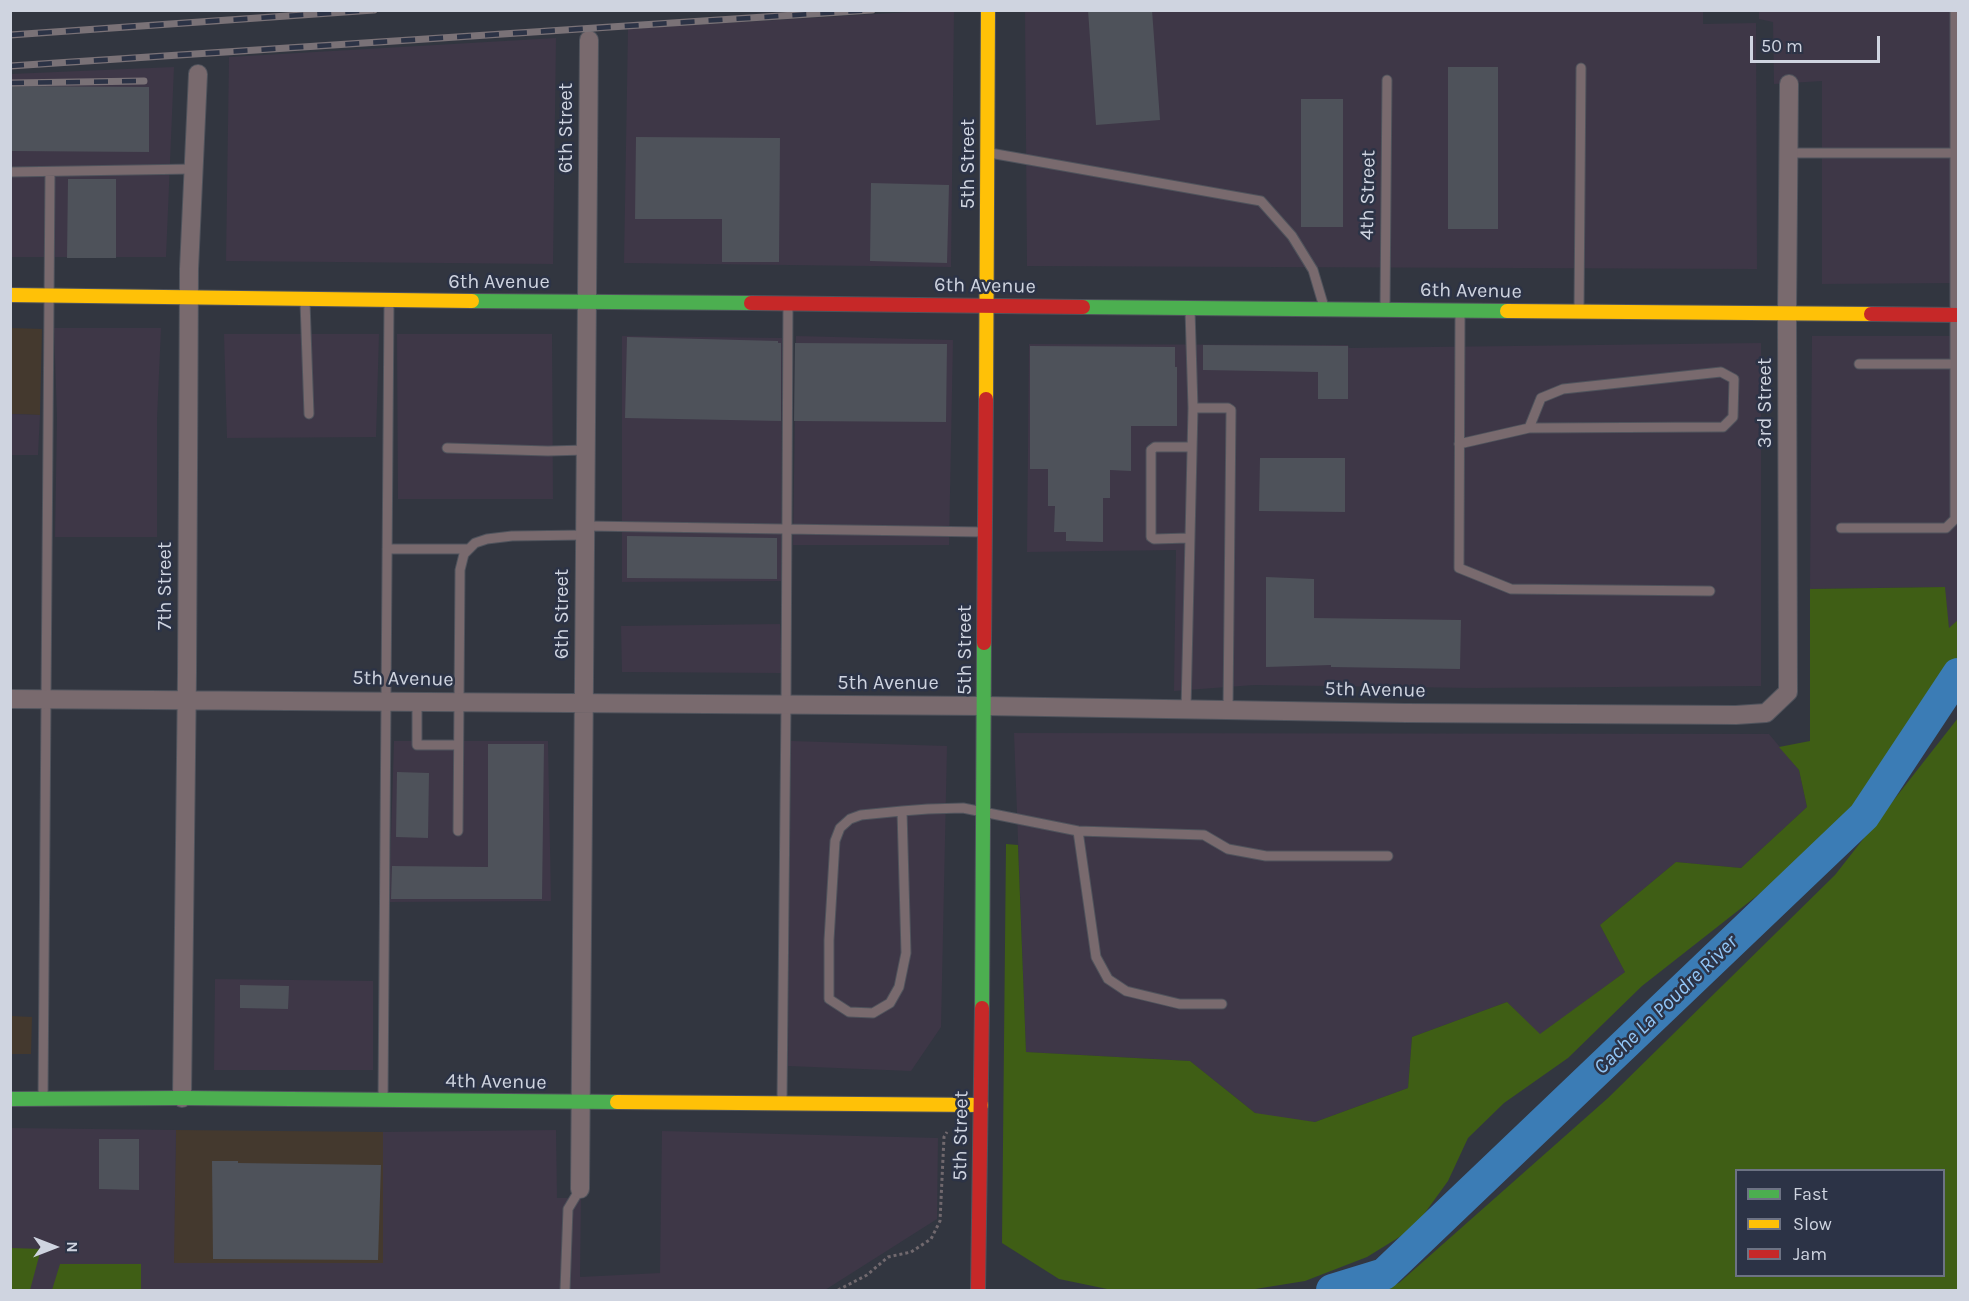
<!DOCTYPE html>
<style>
body{margin:0}
#map{position:relative;width:1969px;height:1301px;overflow:hidden;background:#323640;font-family:Karla,sans-serif}
canvas{display:block}
.frame{position:absolute;inset:0;border:12px solid #cfd4e0;pointer-events:none}
.legend{position:absolute;left:1735px;top:1169px;width:210px;height:108px;box-sizing:border-box;background:#2c3346;border:2px solid #6d7384;margin:0;padding:8px 10px;list-style:none;font-size:18px;color:#cfd4e0}
.legend li{display:flex;align-items:center;gap:12px;height:30px}
.legend b{width:30px;border:2px solid #6d7384}
.north{position:absolute;left:24px;top:1217px;width:60px;height:60px;-webkit-text-stroke:4px #2c3346;paint-order:stroke;rotate:90deg;font-size:16px;font-weight:700;line-height:24px;text-align:center;color:#cfd4e0}
.north::after{content:'';display:block;margin:auto;width:21px;height:27px;background:#cfd4e0;clip-path:polygon(50% 0,100% 100%,50% 72%,0 100%)}
.scale{position:absolute;left:1750px;top:36px;width:130px;height:27px;box-sizing:border-box;border:3px solid #cfd4e0;border-top:0;padding-left:8px;font-size:18px;line-height:21px;white-space:nowrap;color:#cfd4e0;-webkit-text-stroke:4px #2c3346;paint-order:stroke}
</style>
<div id="map">
<canvas width="1969" height="1301"></canvas>
<div class="frame"></div>
<ul class="legend">
<li><b style="height:8px;background:#4caf50"></b>Fast</li>
<li><b style="height:8px;background:#ffc107"></b>Slow</li>
<li><b style="height:8px;background:#c62828"></b>Jam</li>
</ul>
<div class="north">N</div>
<div class="scale">50 m</div>
</div>
<script>
const ctx = document.querySelector('canvas').getContext('2d');
ctx.lineJoin = 'round';
function fill(path, color) {
  ctx.fillStyle = color;
  ctx.fill(path, 'evenodd');
}
function shape(rows) {
  const path = new Path2D();
  for (const r of rows) {
    path.moveTo(r[0], r[1]);
    for (let i = 2; i < r.length; i += 2) path.lineTo(r[i], r[i + 1]);
  }
  return path;
}
function strokePath(path, color, width, dash) {
  ctx.strokeStyle = color;
  ctx.lineWidth = width;
  ctx.lineCap = dash ? 'butt' : 'round';
  ctx.setLineDash(dash || []);
  ctx.stroke(path);
}
function write(font, color, halo, rows, align = 'center') {
  ctx.font = font + ' Karla,sans-serif';
  ctx.lineWidth = 5;
  ctx.setLineDash([]);
  ctx.textBaseline = 'middle';
  ctx.strokeStyle = halo;
  ctx.fillStyle = color;
  for (const [text, x, y, turn = 0] of rows) {
    ctx.save();
    ctx.translate(x, y);
    ctx.rotate((+turn || 0) * Math.PI / 180);
    ctx.textAlign = isNaN(turn) ? turn : align;
    if (halo) ctx.strokeText(text, 0, 0);
    ctx.fillText(text, 0, 0);
    ctx.restore();
  }
}
const commercial = shape([
 [11,328,42,329,40,415,11,414],
 [11,1016,32,1017,31,1054,11,1054],
 [176,1130,383,1132,384,1263,173,1263]
]);
const industrial = shape([
 [1703,10,1703,24,1756,23,1757,269,1027,266,1025,11],
 [925,11,954,11,951,267,624,263,628,29],
 [1759,11,1958,11,1958,283,1822,284,1822,81,1774,84,1773,22,1759,19],
 [556,38,553,264,226,261,229,57],
 [174,67,166,257,11,257,10,74],
 [54,328,161,328,157,419,157,537,55,537,57,417],
 [224,334,379,334,376,437,227,438],
 [397,334,552,334,553,499,398,499],
 [622,336,782,338,781,581,622,582],
 [796,336,953,340,949,545,793,545],
 [1812,336,1958,336,1958,620,1949,629,1944,587,1810,589],
 [1761,343,1761,686,1476,688,1254,685,1174,691,1176,550,1027,552,1029,344,1348,345,1349,348],
 [11,414,40,415,38,455,11,455],
 [780,624,782,673,622,672,621,626],
 [1014,733,1769,734,1799,770,1807,807,1741,868,1676,862,1600,925,1625,972,1540,1035,1507,1002,1412,1037,1408,1088,1315,1122,1259,1116,1190,1061,1026,1052],
 [394,741,548,741,551,901,389,902],
 [791,741,947,746,941,1027,911,1071,788,1066],
 [215,979,373,981,373,1070,214,1070],
 [11,1128,176,1130,174,1263,383,1263,383,1132,556,1130,557,1198,581,1198,580,1277,660,1273,662,1131,938,1138,937,1219,825,1290,11,1290]
]);
const green = shape([
 [1945,587,1949,628,1958,620,1958,663,1851,811,1800,862,1642,986,1568,1058,1504,1103,1468,1138,1448,1181,1414,1228,1367,1257,1305,1281,1249,1290,1112,1290,1059,1279,1002,1243,1006,844,1018,845,1026,1052,1190,1061,1255,1113,1315,1122,1408,1088,1412,1037,1507,1002,1540,1034,1625,972,1600,925,1676,862,1741,868,1807,807,1799,770,1779,747,1810,741,1810,589],
 [1958,718,1958,1290,1374,1290,1399,1283,1608,1098,1835,875],
 [1736,1170,1944,1170,1944,1276,1736,1276],
 [11,1248,41,1249,30,1290,11,1290],
 [60,1264,141,1264,141,1290,52,1290]
]);
const river = shape([
 [1332,1290,1384,1274,1864,816,1958,674]
]);
const building = shape([
 [1088,10,1152,10,1160,120,1096,125],
 [1448,67,1498,67,1498,229,1448,229],
 [10,86,149,87,149,152,10,151],
 [1301,99,1343,99,1343,227,1301,227],
 [636,137,780,138,779,262,722,262,722,219,635,219],
 [68,179,116,179,116,258,67,258],
 [871,183,949,185,947,263,870,261],
 [627,337,778,341,778,343,781,343,781,421,625,418],
 [795,343,947,344,946,422,794,421],
 [1203,345,1348,346,1348,399,1318,399,1318,372,1203,370],
 [1030,346,1175,347,1175,367,1177,367,1177,426,1131,426,1131,471,1110,470,1110,498,1103,498,1103,542,1066,541,1066,532,1054,532,1055,506,1048,506,1048,469,1030,469],
 [1260,458,1345,458,1345,512,1259,511],
 [627,536,777,538,777,579,627,578],
 [1266,577,1314,579,1314,618,1461,620,1460,669,1331,667,1331,665,1266,667],
 [488,744,544,744,542,899,391,899,392,866,488,867],
 [397,772,429,773,428,838,396,837],
 [240,985,289,986,288,1009,240,1008],
 [99,1139,139,1139,139,1190,99,1189],
 [212,1161,238,1161,238,1163,381,1165,378,1260,213,1259]
]);
const path = shape([
 [838,1290,867,1275,888,1257,911,1252,931,1239,940,1221,944,1137,947,1132]
]);
const lane = shape([
 [990,153,1261,201,1292,236,1313,270,1324,307],
 [1788,153,1955,153],
 [10,172,193,169],
 [305,302,309,414],
 [1385,307,1387,80],
 [1579,309,1581,68],
 [1460,313,1459,568,1511,589,1710,591],
 [1859,364,1956,364],
 [1193,408,1228,408,1231,410,1228,710],
 [1459,444,1529,428,1541,398,1563,389,1721,372,1734,379,1733,417,1723,427,1529,428],
 [447,448,548,451,586,450],
 [586,526,983,532],
 [1841,528,1946,528,1955,519,1955,10],
 [1189,538,1154,539,1151,537,1151,450,1155,447,1192,447],
 [387,549,469,549],
 [417,702,417,745,458,745],
 [1186,709,1193,408,1190,310],
 [902,811,906,953,899,987,890,1003,873,1013,849,1012,829,999,829,940,835,841,840,828,850,819,861,815,902,811,928,809,963,808,1078,831,1204,835,1228,849,1266,856,1388,856],
 [458,831,460,570,464,554,475,543,487,539,512,536,585,535],
 [1078,831,1096,957,1108,979,1126,991,1180,1004,1222,1004],
 [43,1097,50,172],
 [383,1099,389,303],
 [782,1100,786,705,788,304],
 [565,1290,568,1209,580,1189]
]);
const street = shape([
 [10,699,984,706,1406,713,1736,715,1766,713,1788,692,1787,314,1789,84],
 [182,1098,187,673,189,269,198,74],
 [580,1189,589,40]
]);
const fast = shape([
 [472,301,751,303],
 [1083,307,1507,311],
 [982,1008,984,643],
 [10,1099,182,1098,617,1102]
]);
const slow = shape([
 [10,295,472,301],
 [1507,311,1871,314],
 [986,399,988,10],
 [617,1102,981,1105]
]);
const jam = shape([
 [751,303,1083,307],
 [1871,314,1958,315],
 [984,643,986,399],
 [978,1290,982,1008]
]);
const rail = shape([
 [10,35,374,10],
 [10,66,872,10],
 [10,83,144,81]
]);
const streetNames = [
 ["6th Street",566,128,-90],
 ["5th Street",968,164,-90],
 ["4th Street",1368,195,-89],
 ["6th Avenue",499,282],
 ["6th Avenue",985,286,1],
 ["6th Avenue",1471,291,1],
 ["3rd Street",1765,403,-90],
 ["7th Street",165,586,-90],
 ["6th Street",562,614,-90],
 ["5th Street",965,650,-90],
 ["5th Avenue",403,679,1],
 ["5th Avenue",888,683],
 ["5th Avenue",1375,690,1],
 ["4th Avenue",496,1082,1],
 ["5th Street",961,1136,-89]
];
const waterNames = [
 ["Cache La Poudre River",1666,1005,-44]
];
fill(commercial, '#44392e');
fill(industrial, '#3e3747');
fill(green, '#3f5e15');
strokePath(river, '#3b7cb5', 32);
fill(building, '#4e525a');
strokePath(lane, '#4f535c', 11);
strokePath(street, '#4f535c', 20);
strokePath(fast, '#4f535c', 16);
strokePath(slow, '#4f535c', 16);
strokePath(jam, '#4f535c', 16);
strokePath(path, '#71696e', 3, [3, 3]);
strokePath(lane, '#796a6e', 9);
strokePath(street, '#796a6e', 18);
strokePath(fast, '#4caf50', 14);
strokePath(slow, '#ffc107', 14);
strokePath(jam, '#c62828', 14);
strokePath(rail, '#7a7277', 7);
strokePath(rail, '#2c3346', 4.5, [14]);
write('20px', '#cfd4e0', '#2c3346', streetNames);
write('italic 21px', '#92c6f7', '#2c3346', waterNames);
</script>
